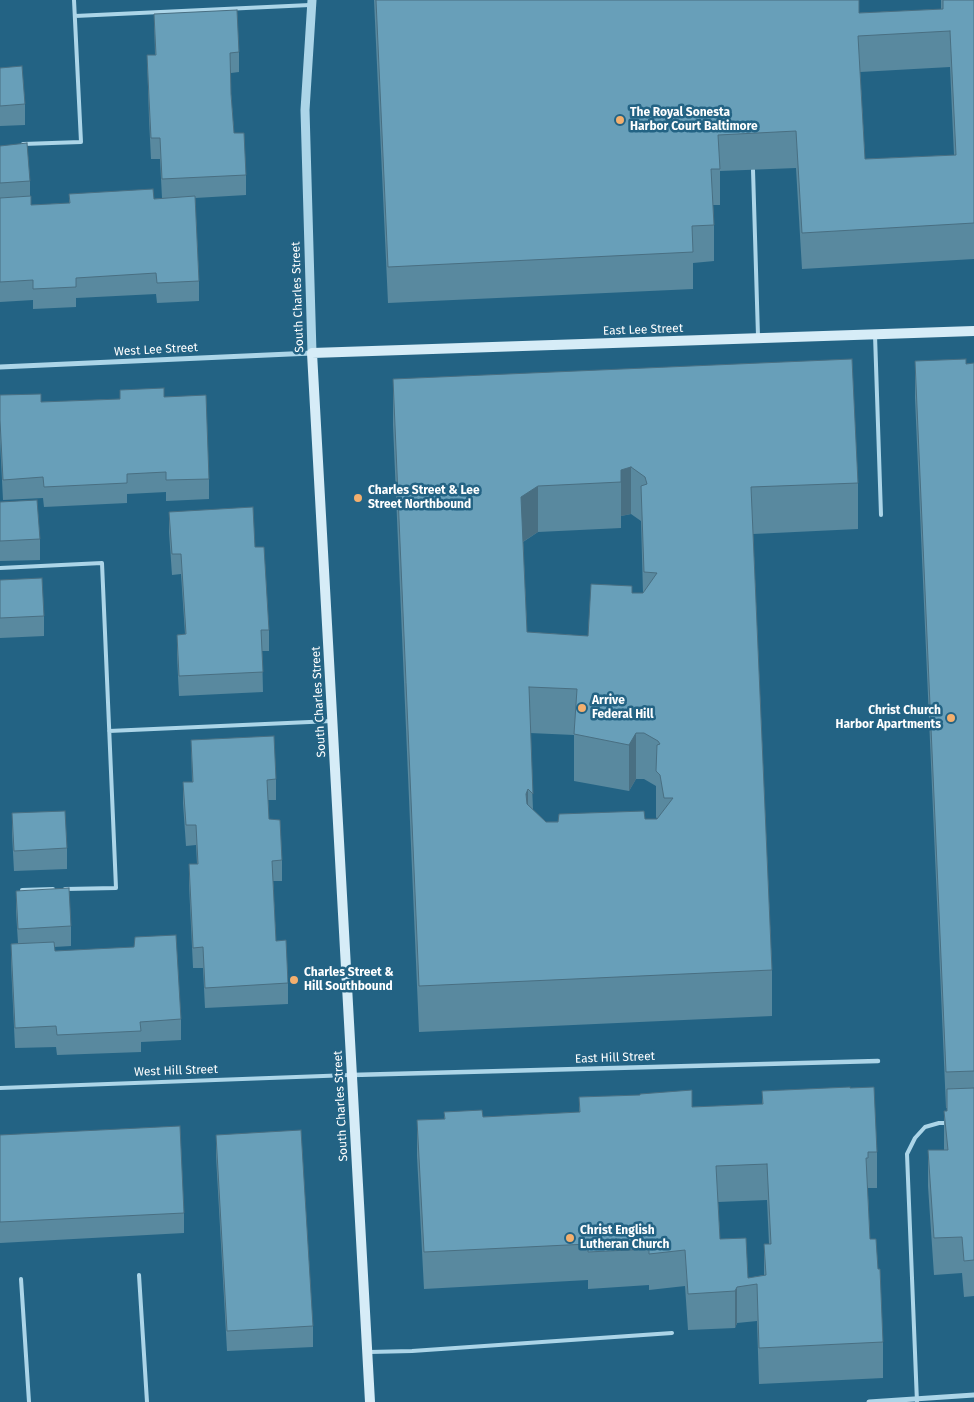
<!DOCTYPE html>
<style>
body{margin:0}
canvas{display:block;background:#236384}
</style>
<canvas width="974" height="1402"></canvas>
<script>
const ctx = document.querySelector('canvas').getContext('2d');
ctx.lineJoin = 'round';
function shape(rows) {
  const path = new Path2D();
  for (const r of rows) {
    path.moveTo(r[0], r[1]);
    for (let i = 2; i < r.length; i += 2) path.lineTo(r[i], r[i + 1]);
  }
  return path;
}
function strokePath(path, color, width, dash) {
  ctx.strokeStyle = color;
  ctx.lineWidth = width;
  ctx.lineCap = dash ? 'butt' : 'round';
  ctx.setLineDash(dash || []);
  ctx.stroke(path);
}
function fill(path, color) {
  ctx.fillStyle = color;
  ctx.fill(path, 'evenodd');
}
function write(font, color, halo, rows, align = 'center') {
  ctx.font = font + ' "Fira Sans",sans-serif';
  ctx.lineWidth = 5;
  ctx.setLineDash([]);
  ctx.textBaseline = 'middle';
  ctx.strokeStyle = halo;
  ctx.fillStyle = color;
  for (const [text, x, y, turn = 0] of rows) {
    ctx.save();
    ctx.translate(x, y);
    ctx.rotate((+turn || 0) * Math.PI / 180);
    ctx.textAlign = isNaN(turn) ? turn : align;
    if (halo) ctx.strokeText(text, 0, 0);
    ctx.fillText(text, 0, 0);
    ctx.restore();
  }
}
const service = shape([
 [75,16,310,5],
 [23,144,81,142,74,0],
 [753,170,758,336],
 [875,335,881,515],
 [0,568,102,563,116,888,65,889],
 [109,731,332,721],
 [22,890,53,889],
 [0,1088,350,1075],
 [139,1275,147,1402],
 [21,1279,29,1402],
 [369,1352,412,1351,672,1333],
 [917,1402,907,1154,915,1138,925,1127,939,1123,949,1123]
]);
const pedestrian = shape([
 [352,1075,878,1061]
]);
const minor = shape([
 [0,367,312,353],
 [869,1402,974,1395]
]);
const tertiary = shape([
 [312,0,305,110,312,353]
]);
const secondary = shape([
 [370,1402,312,353,974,331]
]);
const wall = shape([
 [374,0,859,0,859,13,941,9,941,0,974,0,974,259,802,269,796,168,720,171,720,205,713,205,714,225,714,261,693,263,693,289,388,303],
 [950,67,954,155,865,159,860,72],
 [154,14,239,52,239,72,231,73,231,94,234,133,246,175,246,195,195,198,199,281,199,301,157,303,156,294,76,298,76,307,33,309,33,300,0,302,0,146,30,181,30,196,31,205,69,203,69,194,154,199,162,198,160,159,151,159,149,119,147,55,155,55],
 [0,68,25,104,25,125,0,126],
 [915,361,966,364,974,363,974,1296,964,1297,962,1273,934,1275,928,1186,928,1150,944,1150,944,1111,947,1111,947,1108,946,1108,915,398],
 [393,379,858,483,858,529,753,534,772,970,772,1016,419,1032,393,425],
 [631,514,641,521,643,593,632,593,588,636,527,632,523,542,538,532,621,528,621,516],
 [530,733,574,735,574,781,629,791,636,779,644,779,656,786,656,817,657,819,546,822,533,810],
 [0,395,41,402,164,397,209,479,209,499,166,501,166,492,127,494,127,503,44,507,43,498,3,500,0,441],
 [0,502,40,539,40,560,0,561],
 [169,512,255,547,269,630,269,651,262,651,263,692,179,696,177,655,177,635,185,634,181,574,172,575,169,532],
 [0,580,44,616,44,636,0,638],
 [191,740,276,779,276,800,268,800,269,819,282,860,282,881,273,881,276,941,288,983,288,1004,205,1008,203,968,193,968,193,967,189,885,189,864,197,864,196,845,186,846,183,803,183,782,192,782],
 [12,813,67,848,67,869,14,871,12,834],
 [16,891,71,926,71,946,54,947,55,951,181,1019,181,1040,141,1042,141,1052,57,1055,56,1047,15,1048,11,964,11,944,18,943,16,911],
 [850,1088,877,1152,877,1188,868,1188,868,1195,870,1239,883,1342,883,1378,759,1384,757,1321,737,1323,735,1328,688,1330,685,1286,649,1290,649,1285,588,1289,588,1280,424,1289,417,1156,417,1120,444,1119,444,1112,483,1117,579,1112,579,1097,640,1095,640,1094,692,1107,762,1104,762,1091],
 [767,1200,769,1244,764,1244,764,1275,748,1278,720,1239,718,1202],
 [0,1135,184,1213,184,1233,0,1243],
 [216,1135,313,1326,313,1347,227,1351,216,1156]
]);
const shadedWall = shape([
 [631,467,631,514,621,516,621,470],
 [538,486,538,532,521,543,521,497],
 [636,733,636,779,629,791,629,745],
 [528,789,528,836,526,794],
 [737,1287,737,1323,735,1328,735,1291]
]);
const building = shape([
 [376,0,859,0,859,13,943,9,943,0,974,0,974,223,802,233,796,131,718,135,720,169,711,169,714,225,692,226,693,252,388,267,376,0],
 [950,31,956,155,865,159,858,36,950,31],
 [237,10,239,52,230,53,231,94,234,133,244,133,246,175,162,179,160,138,151,138,149,98,147,55,156,55,154,14,237,10],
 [22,66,25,104,0,106,0,68,22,66],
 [27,143,30,181,0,183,0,146,27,143],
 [153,189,154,199,195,196,199,281,157,283,156,273,76,278,76,287,33,289,33,280,0,282,0,198,31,196,31,205,70,203,69,194,153,189],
 [852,359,858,483,751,487,772,970,419,986,393,379,852,359],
 [631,467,645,477,647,484,641,486,644,572,657,573,643,593,632,593,632,586,591,584,588,636,527,632,521,497,538,486,621,482,621,470,631,467],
 [529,687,577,689,574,734,629,745,636,733,644,733,658,741,660,744,657,745,656,771,660,775,664,798,673,798,657,819,645,819,644,811,559,814,558,822,546,822,527,804,526,794,528,789,533,794,529,687],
 [966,359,966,364,974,363,974,1071,946,1072,915,361,966,359],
 [164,388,164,397,206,395,209,479,166,480,166,472,127,474,127,483,44,487,43,477,3,480,0,420,0,395,41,394,41,402,120,399,120,390,164,388],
 [37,500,40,539,0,541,0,502,37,500],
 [253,507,255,547,264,547,269,630,261,630,263,672,179,676,177,635,186,634,181,554,172,554,169,512,253,507],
 [42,578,44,616,0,618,0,580,42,578],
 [274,736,276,779,267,780,269,819,280,820,282,860,272,861,276,941,286,940,288,983,205,988,203,947,193,948,193,946,189,864,198,864,196,825,186,825,183,782,193,782,191,740,274,736],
 [65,811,67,848,14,851,12,813,65,811],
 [69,888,71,926,18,929,16,891,69,888],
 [176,935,181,1019,140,1022,141,1031,57,1035,56,1026,15,1028,11,944,54,942,55,951,93,949,134,947,135,937,176,935],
 [850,1087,850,1088,874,1087,877,1152,868,1152,868,1158,866,1158,870,1239,876,1239,878,1269,880,1269,883,1342,759,1348,757,1284,737,1287,735,1291,688,1294,685,1250,649,1254,649,1249,588,1252,588,1244,424,1252,417,1120,445,1119,444,1112,482,1110,483,1117,580,1112,579,1097,640,1095,640,1094,692,1090,692,1107,763,1104,762,1091,850,1087],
 [767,1164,771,1244,764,1244,766,1275,748,1278,746,1238,720,1239,716,1166,767,1164],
 [974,1088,974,1260,964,1261,962,1237,934,1238,928,1150,948,1150,944,1111,947,1111,947,1089,974,1088],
 [180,1126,184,1213,0,1222,0,1135,180,1126],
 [301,1130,313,1326,227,1331,216,1135,301,1130]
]);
const markers = [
 [620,120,5,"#f3af6e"],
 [358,498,5,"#f3af6e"],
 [582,708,5,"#f3af6e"],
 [951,718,5,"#f3af6e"],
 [294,980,5,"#f3af6e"],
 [570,1238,5,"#f3af6e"]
];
const poiNames = [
 ["The Royal Sonesta",630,113],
 ["Harbor Court Baltimore",630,127],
 ["Charles Street & Lee",368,491],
 ["Street Northbound",368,505],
 ["Arrive",592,701],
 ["Federal Hill",592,715],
 ["Christ Church",941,711,"right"],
 ["Harbor Apartments",941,725,"right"],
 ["Charles Street &",304,973],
 ["Hill Southbound",304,987],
 ["Christ English",580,1231],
 ["Lutheran Church",580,1245]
];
const streetNames = [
 ["South Charles Street",298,297,-92],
 ["East Lee Street",643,330,-2],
 ["West Lee Street",156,350,-3],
 ["South Charles Street",319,702,-93],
 ["East Hill Street",615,1058,-2],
 ["West Hill Street",176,1071,-2],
 ["South Charles Street",341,1106,-93]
];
strokePath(service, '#acd5e8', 4);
strokePath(pedestrian, '#acd5e8', 4.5);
strokePath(minor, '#acd5e8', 5);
strokePath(tertiary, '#acd5e8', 9);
strokePath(secondary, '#d6ecf7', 10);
fill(wall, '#59899f');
fill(shadedWall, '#496f82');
fill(building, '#689fb9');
strokePath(building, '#496f82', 1);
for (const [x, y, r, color] of markers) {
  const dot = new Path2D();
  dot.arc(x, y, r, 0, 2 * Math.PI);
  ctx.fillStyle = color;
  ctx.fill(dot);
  strokePath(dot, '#236384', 2);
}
write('bold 12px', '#fff', '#236384', poiNames, 'left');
write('12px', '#fff', '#236384', streetNames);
</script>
